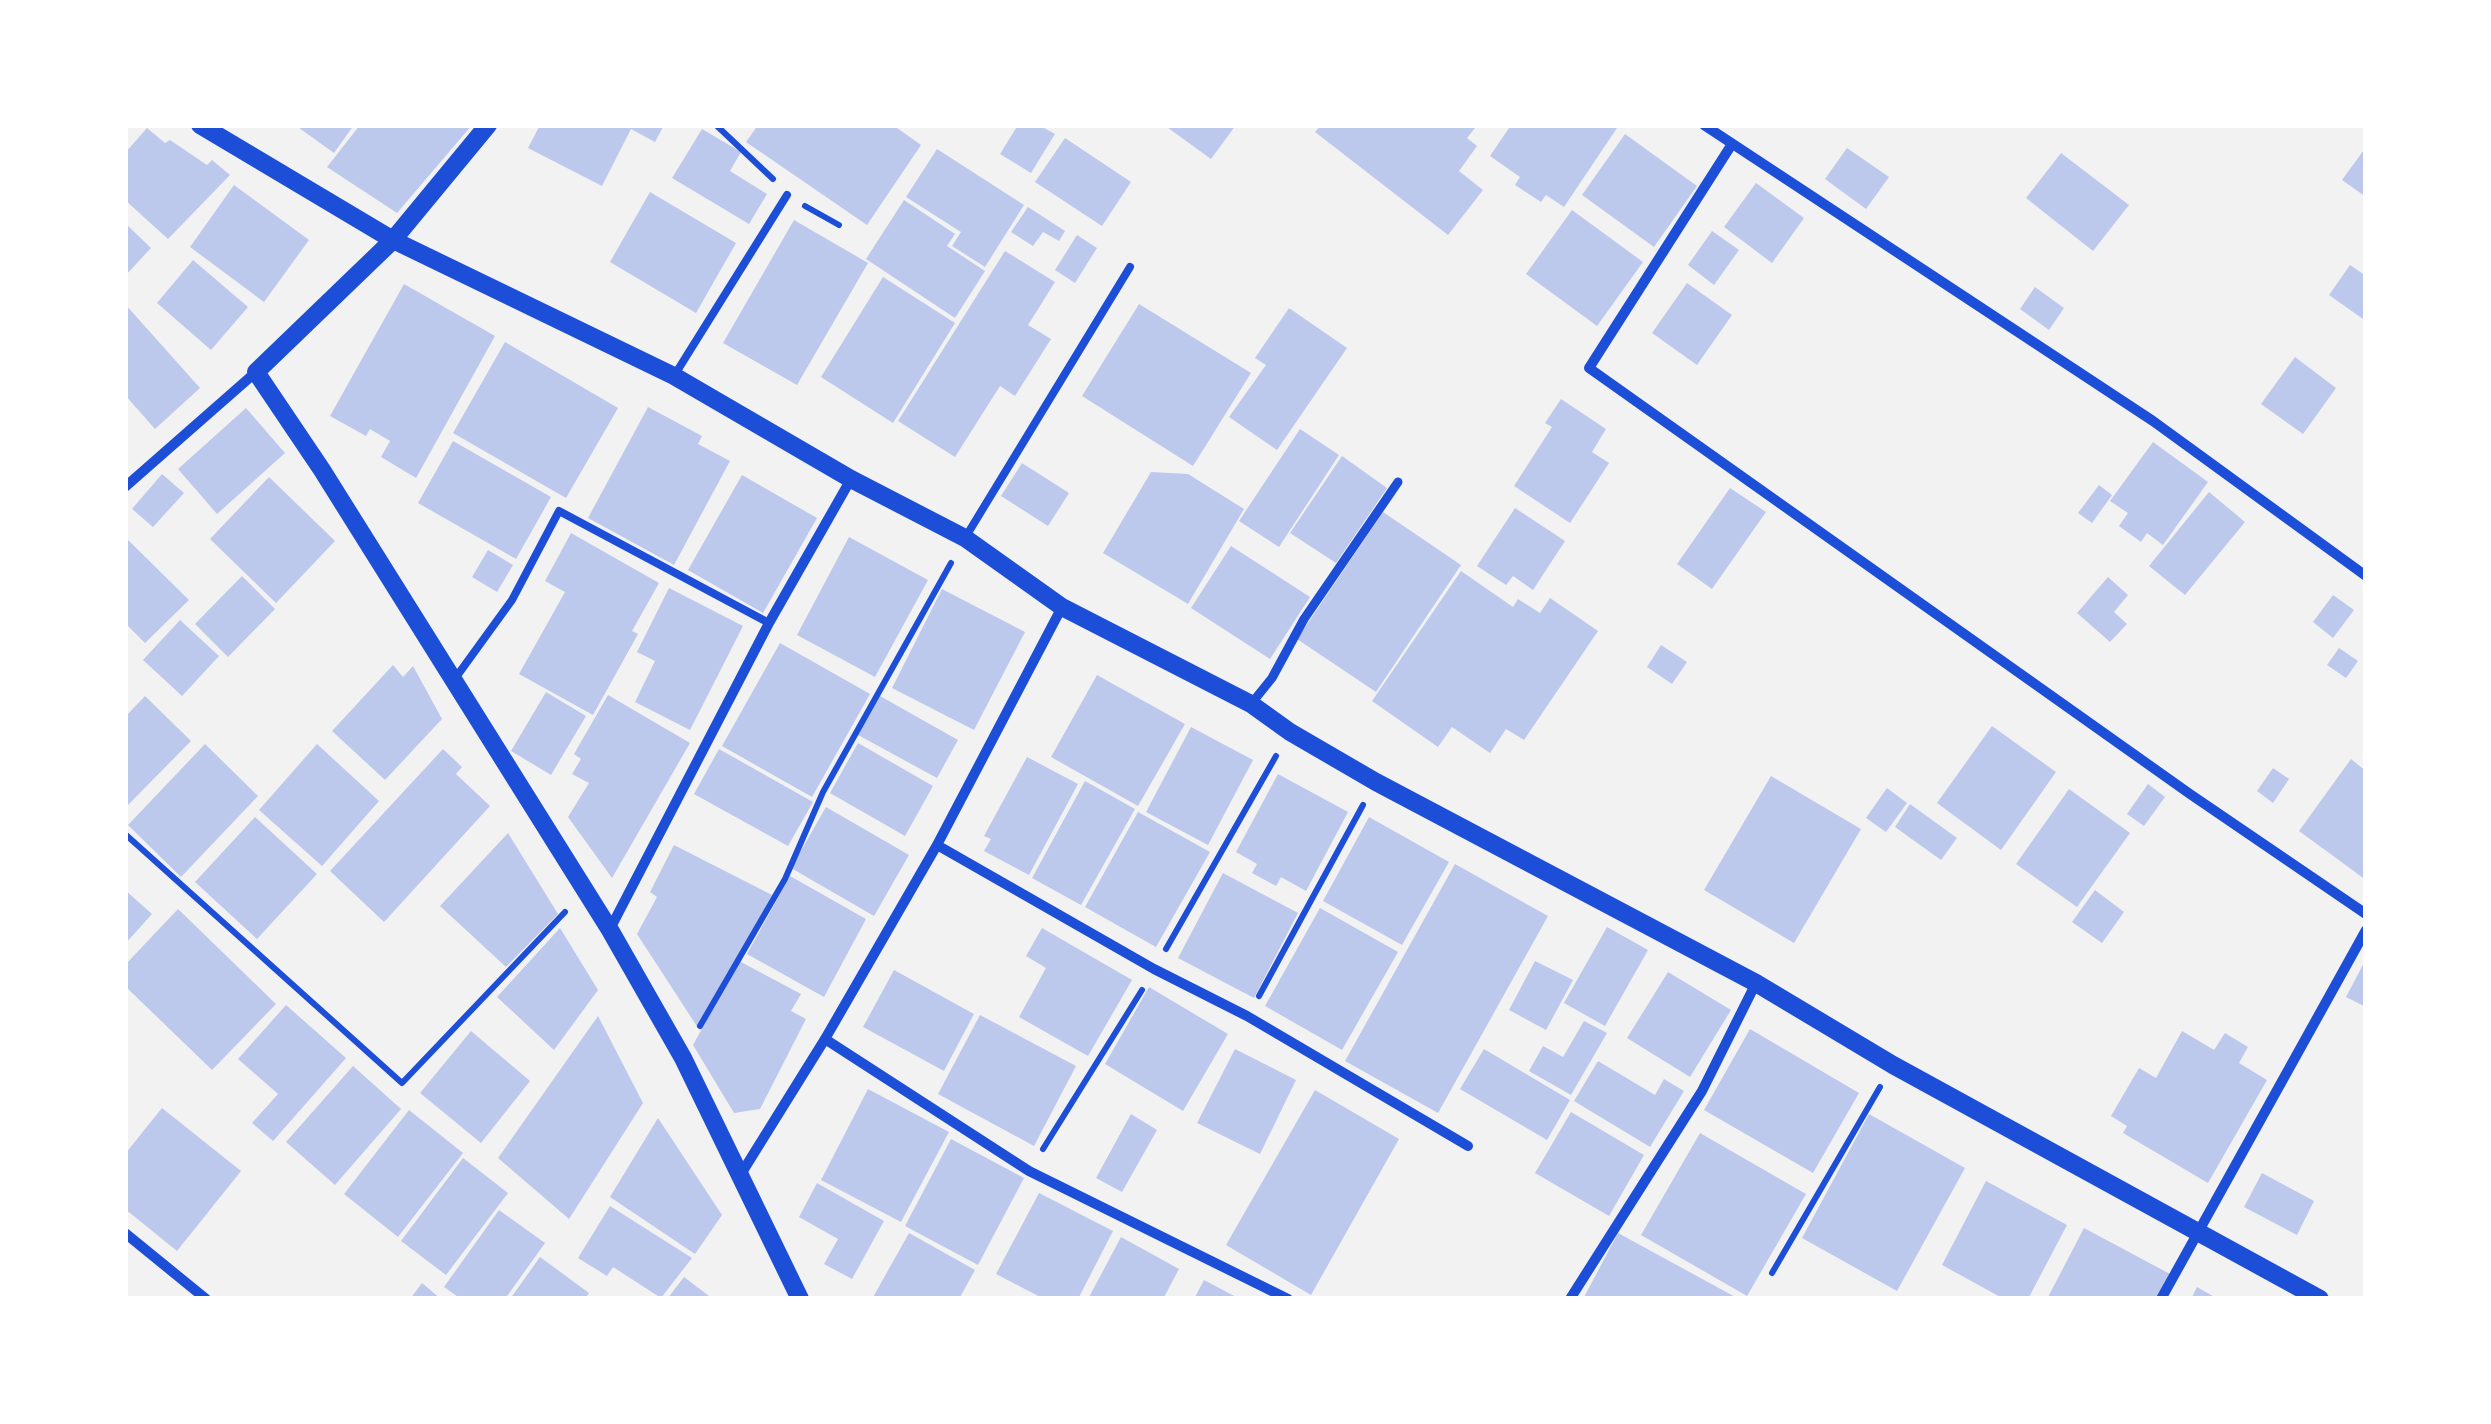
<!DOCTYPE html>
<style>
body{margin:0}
#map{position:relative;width:2491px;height:1424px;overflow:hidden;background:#f2f2f2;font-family:"Public Sans",sans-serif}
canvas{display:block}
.frame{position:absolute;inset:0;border:128px solid #fff;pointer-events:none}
</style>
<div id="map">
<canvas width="2491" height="1424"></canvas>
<div class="frame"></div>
</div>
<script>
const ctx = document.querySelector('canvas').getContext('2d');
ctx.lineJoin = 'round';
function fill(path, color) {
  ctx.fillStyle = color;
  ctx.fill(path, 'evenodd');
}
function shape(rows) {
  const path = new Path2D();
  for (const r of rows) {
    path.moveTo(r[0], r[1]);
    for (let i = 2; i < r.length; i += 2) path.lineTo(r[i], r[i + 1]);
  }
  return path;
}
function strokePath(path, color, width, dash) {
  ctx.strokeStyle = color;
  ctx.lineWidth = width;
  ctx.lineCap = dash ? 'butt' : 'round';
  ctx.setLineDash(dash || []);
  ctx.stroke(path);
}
const building = shape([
 [295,125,354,125,334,153],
 [360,125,472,125,397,213,327,167],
 [540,125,664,125,655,142,631,129,602,186,528,148],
 [758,125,893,125,921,145,867,225,746,142],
 [1018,125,1039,125,1055,134,1031,173,1000,154],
 [1164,125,1236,125,1211,159],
 [1321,125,1472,125,1475,128,1467,138,1477,146,1459,171,1483,190,1448,235,1315,132],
 [1511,125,1619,125,1564,207,1546,195,1541,202,1515,185,1520,177,1490,156],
 [147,128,165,143,170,140,207,165,212,160,230,175,168,239,125,200,125,153],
 [702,129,741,152,730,171,767,194,749,224,672,178],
 [1625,134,1697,186,1654,247,1582,195],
 [1065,138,1131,182,1102,226,1035,182],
 [2366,147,2366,197,2342,180],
 [1847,148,1889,177,1866,209,1825,179],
 [937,149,1024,205,985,267,952,246,961,232,906,197],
 [2061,153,2129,205,2093,251,2026,198],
 [1756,183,1804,218,1772,263,1724,227],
 [234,185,309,240,264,302,190,247],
 [650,192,736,243,696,313,610,262],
 [904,200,955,234,947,246,985,271,955,318,866,259],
 [1028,207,1065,231,1059,241,1043,232,1033,246,1011,232],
 [1572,210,1643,262,1597,326,1526,274],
 [794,220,868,263,797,385,723,343],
 [125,223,151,248,125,276],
 [1712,231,1739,250,1714,285,1688,265],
 [1077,235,1097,248,1075,283,1055,270],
 [1005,251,1055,282,1028,325,1051,339,1015,396,1000,386,955,457,898,421],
 [193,260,248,307,211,350,157,303],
 [2350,265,2366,276,2366,315,2363,319,2329,295],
 [883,277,955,323,893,423,821,377],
 [1687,283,1732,315,1697,365,1652,333],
 [404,284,495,336,416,478,381,457,390,441,370,429,366,436,330,416],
 [2035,287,2064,308,2049,330,2020,309],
 [125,304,200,388,155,429,125,395],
 [1139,304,1251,373,1193,466,1082,396],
 [1289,308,1347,348,1277,450,1229,417,1266,365,1255,358],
 [505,342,618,408,566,498,453,433],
 [2295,357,2336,388,2303,434,2261,404],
 [1561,399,1606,429,1592,452,1609,463,1570,523,1514,486,1552,427,1545,423],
 [648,407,702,436,698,444,730,461,674,565,588,518],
 [246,408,285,453,217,514,178,469],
 [1300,429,1339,455,1279,547,1239,521],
 [453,441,551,497,516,559,418,503],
 [2153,442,2208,482,2163,545,2147,533,2141,542,2119,526,2128,513,2110,501],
 [1342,456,1387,488,1336,563,1290,533],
 [1022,463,1069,493,1048,526,1001,496],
 [1151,472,1188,474,1244,509,1188,604,1103,553],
 [162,474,184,493,153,527,132,509],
 [742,475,817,518,763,613,688,570],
 [269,477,335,541,276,603,210,539],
 [2099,485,2112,495,2092,523,2078,513],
 [1730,488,1766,512,1712,589,1677,564],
 [2209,492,2245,522,2185,595,2149,566],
 [1515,508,1565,541,1533,590,1513,576,1506,585,1477,566],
 [1383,512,1461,565,1376,692,1297,639],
 [571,533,659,583,632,631,638,634,593,715,519,674,565,592,545,581],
 [125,537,189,600,145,643,125,623],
 [849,537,928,580,875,677,797,635],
 [1231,546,1310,597,1270,659,1191,608],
 [488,550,513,565,497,592,472,577],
 [1461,571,1513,607,1518,599,1540,613,1550,598,1598,631,1524,740,1506,729,1490,753,1452,727,1438,747,1372,701],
 [242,576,275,609,228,657,195,624],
 [2108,577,2128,595,2114,612,2127,624,2110,642,2077,613],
 [669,588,743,626,690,730,635,702,655,661,637,652],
 [942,589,1025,632,974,730,892,688],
 [2333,595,2354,610,2333,638,2313,622],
 [180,620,219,656,182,696,143,660],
 [780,643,870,694,812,797,722,746],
 [1661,645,1687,662,1672,684,1647,667],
 [2339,648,2358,661,2346,678,2327,665],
 [393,665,403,677,413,666,442,719,385,780,332,731],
 [1097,675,1185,724,1138,806,1051,757],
 [546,692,586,716,551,775,511,751],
 [608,695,690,743,612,878,568,817,589,783,572,774,581,759,574,754],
 [145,696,191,741,128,805,125,802,125,717],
 [880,696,958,740,937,778,858,735],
 [1992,726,2056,772,2001,850,1937,803],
 [1191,727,1253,760,1208,845,1146,812],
 [858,743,933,786,905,836,830,793],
 [205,744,258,796,181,877,128,825],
 [317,744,379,801,322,866,259,810],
 [443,749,462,767,456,774,490,806,384,922,330,871],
 [719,749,813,802,788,846,694,794],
 [1027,757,1078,784,1029,875,984,851,991,839,984,836],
 [2351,759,2366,771,2366,880,2299,831],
 [2273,768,2289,779,2273,803,2257,791],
 [1278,774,1348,812,1306,891,1281,877,1276,886,1252,873,1257,864,1236,852],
 [1771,776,1861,829,1794,943,1704,890],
 [1085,781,1135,809,1081,905,1032,878],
 [2148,784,2165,797,2144,826,2127,814],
 [1887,788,1907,803,1886,832,1866,818],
 [2069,789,2130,833,2077,907,2016,864],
 [1910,804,1957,838,1941,860,1895,827],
 [826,807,909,855,874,916,791,868],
 [1138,812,1210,852,1156,947,1085,907],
 [255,817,317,874,257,939,195,882],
 [1369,817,1449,862,1402,945,1323,901],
 [508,833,558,914,506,967,440,906],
 [674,845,772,895,698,1028,637,934,657,897,650,892],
 [1455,864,1548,916,1438,1113,1345,1061],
 [1223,873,1298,913,1254,998,1178,958],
 [790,876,866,919,824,997,747,954],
 [125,890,152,914,125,944],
 [2095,890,2124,912,2102,943,2072,922],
 [1320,908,1398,952,1342,1050,1265,1006],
 [178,909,276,1004,212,1070,125,986,125,965],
 [1607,927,1648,950,1605,1026,1564,1003],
 [560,928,598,990,554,1050,497,997],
 [1042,928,1132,980,1088,1056,1019,1017,1046,968,1026,956],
 [2366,959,2366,1007,2346,997],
 [739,961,801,994,791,1011,806,1019,760,1109,734,1113,693,1045],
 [1535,961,1573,980,1546,1030,1509,1010],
 [894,970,974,1014,944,1071,863,1027],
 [1668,972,1731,1010,1690,1077,1627,1038],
 [1149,987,1228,1034,1183,1111,1105,1064],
 [286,1005,346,1058,273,1141,252,1123,278,1094,238,1059],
 [980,1015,1076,1066,1034,1146,938,1094],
 [598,1016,643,1103,569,1219,498,1158],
 [1584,1021,1607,1033,1571,1095,1529,1071,1543,1046,1563,1057],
 [1750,1029,1859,1093,1813,1173,1704,1110],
 [471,1031,530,1081,481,1143,420,1093],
 [2182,1031,2214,1050,2225,1033,2248,1047,2239,1063,2267,1080,2208,1183,2123,1133,2127,1126,2111,1116,2139,1068,2156,1078],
 [1235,1049,1296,1080,1260,1154,1197,1123],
 [1484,1049,1570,1100,1547,1140,1460,1089],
 [1598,1061,1655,1095,1664,1079,1684,1091,1650,1147,1574,1101],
 [353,1066,401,1109,335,1185,286,1142],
 [868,1089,949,1132,901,1222,821,1180],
 [1315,1090,1399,1139,1311,1295,1226,1245],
 [162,1108,241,1171,177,1251,125,1209,125,1154],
 [409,1110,463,1153,398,1237,344,1194],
 [1571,1112,1644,1155,1609,1216,1535,1173],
 [1131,1114,1157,1130,1122,1192,1096,1178],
 [1869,1114,1965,1168,1897,1291,1802,1238],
 [658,1118,722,1215,695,1254,610,1197],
 [1700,1133,1806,1194,1747,1296,1641,1235],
 [951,1139,1024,1178,978,1265,905,1226],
 [463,1158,508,1193,446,1275,401,1241],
 [2262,1173,2314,1201,2297,1235,2244,1207],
 [1986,1181,2067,1225,2028,1299,2004,1299,1942,1265],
 [817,1183,884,1221,852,1279,824,1264,838,1239,799,1217],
 [1039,1193,1113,1231,1078,1299,1044,1299,996,1274],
 [610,1206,692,1258,661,1298,613,1267,607,1276,578,1258],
 [499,1210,545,1243,505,1299,461,1299,444,1287],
 [2084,1228,2170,1274,2157,1299,2047,1299],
 [909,1233,975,1270,959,1299,872,1299],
 [1618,1233,1739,1299,1583,1299],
 [1121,1237,1179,1269,1163,1299,1088,1299],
 [540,1257,589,1293,585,1299,510,1299],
 [684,1277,713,1299,667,1299],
 [1204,1280,1240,1299,1194,1299],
 [422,1283,441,1299,410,1299],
 [2197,1287,2218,1299,2191,1299]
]);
const path = shape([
 [716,125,773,179],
 [805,206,839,225],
 [125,834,402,1083,565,912],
 [1166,949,1276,756],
 [1259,996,1363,805],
 [700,1026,785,879,823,792,951,563],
 [1043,1149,1142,990],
 [1772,1273,1880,1087]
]);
const service = shape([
 [674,376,787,195],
 [965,538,1130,267],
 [454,680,512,600,559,511,769,623]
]);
const pedestrian = shape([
 [1251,704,1272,678,1304,619,1398,482]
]);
const minor = shape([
 [1704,125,2153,421,2366,576],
 [1732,144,1589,368,2190,794,2366,914],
 [125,487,256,372],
 [937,845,1154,969,1247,1016,1468,1146],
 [610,929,769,623,851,479],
 [825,1039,1029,1171,1288,1299],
 [741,1174,825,1039,937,845,1062,607],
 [125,1233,206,1299],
 [1570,1299,1702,1091,1756,983],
 [2161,1299,2366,930]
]);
const tertiary = shape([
 [200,125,393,240,674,376,851,479,965,538,1062,607,1251,704,1290,732,1376,782,1756,983,1893,1065,2320,1299],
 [488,125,393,240,256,372,322,470,610,930,683,1058,800,1299]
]);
fill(building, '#bdc9ec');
strokePath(path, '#1d4ed8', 6);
strokePath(service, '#1d4ed8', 8);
strokePath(pedestrian, '#1d4ed8', 9);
strokePath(minor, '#1d4ed8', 10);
strokePath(tertiary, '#1d4ed8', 18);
</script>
